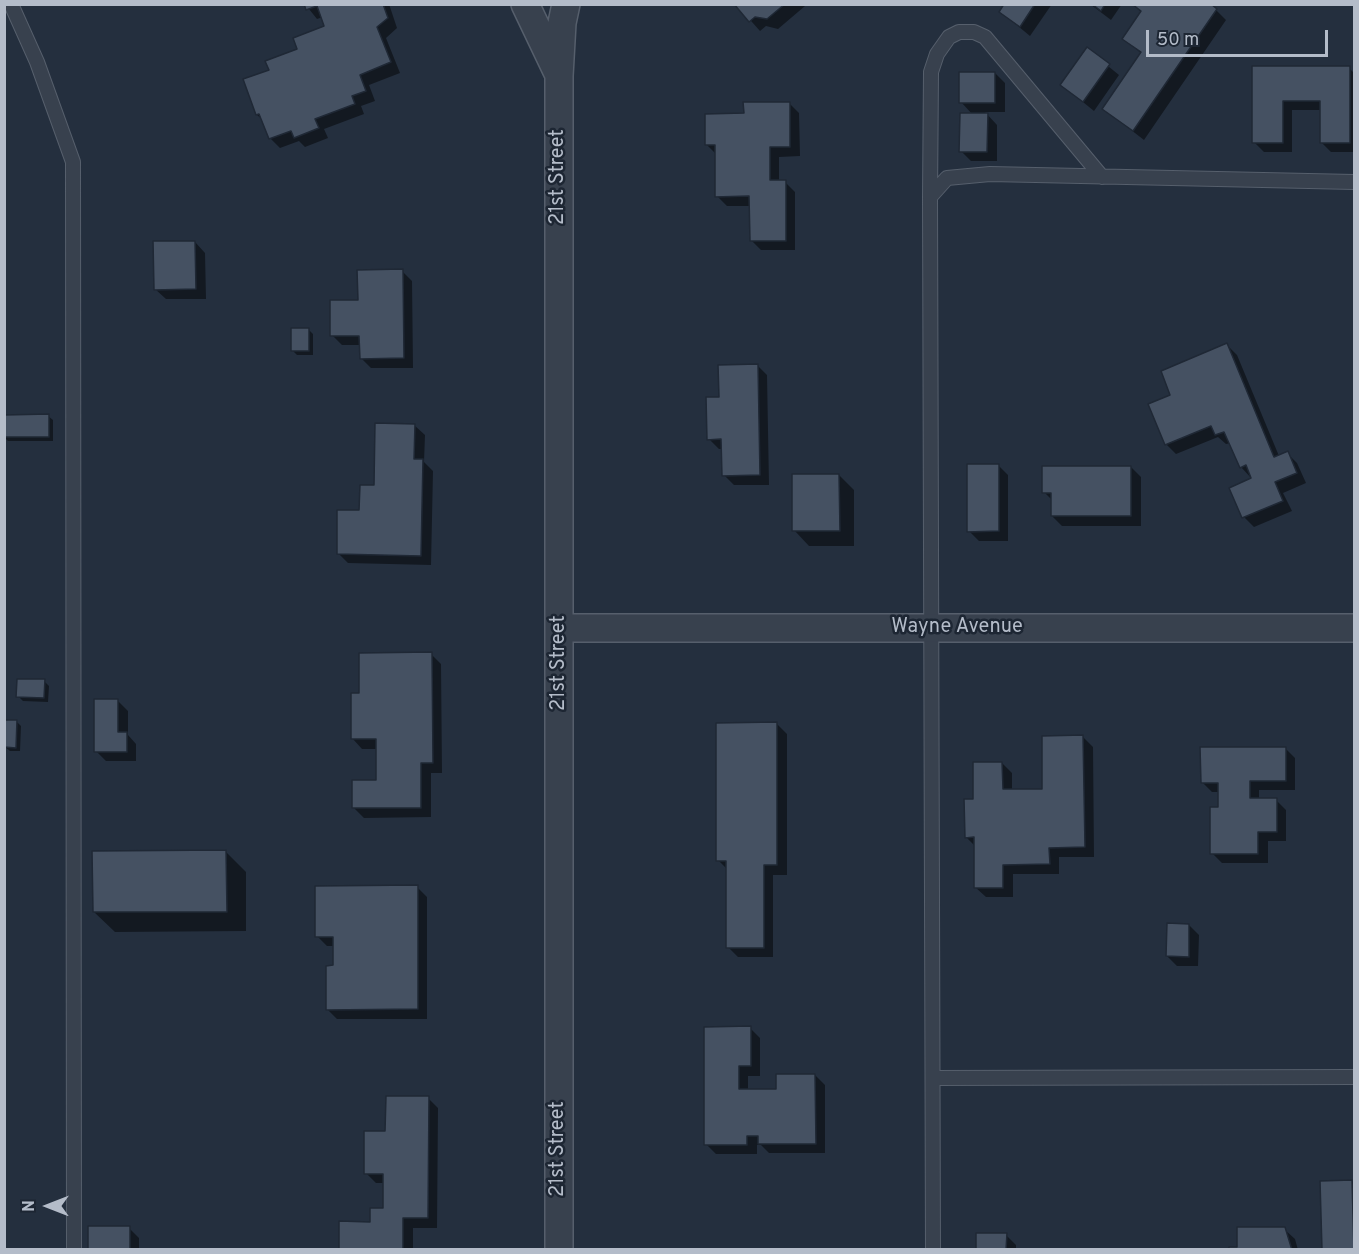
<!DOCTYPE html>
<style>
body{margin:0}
#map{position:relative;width:1359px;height:1254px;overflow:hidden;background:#242f3e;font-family:Overpass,sans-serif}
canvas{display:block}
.frame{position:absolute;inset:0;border:6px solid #b4bcc9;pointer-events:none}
.north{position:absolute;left:18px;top:1176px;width:60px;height:60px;-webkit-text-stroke:4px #1d2633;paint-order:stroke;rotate:270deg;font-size:16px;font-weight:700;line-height:24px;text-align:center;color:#b4bcc9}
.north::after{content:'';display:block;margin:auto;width:21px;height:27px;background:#b4bcc9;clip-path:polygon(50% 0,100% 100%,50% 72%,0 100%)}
.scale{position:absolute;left:1146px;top:30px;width:182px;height:27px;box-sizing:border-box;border:3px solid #b4bcc9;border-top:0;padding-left:8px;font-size:18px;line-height:21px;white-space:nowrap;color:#b4bcc9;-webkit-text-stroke:4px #1d2633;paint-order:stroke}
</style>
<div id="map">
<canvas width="1359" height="1254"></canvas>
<div class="frame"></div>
<div class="north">N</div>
<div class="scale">50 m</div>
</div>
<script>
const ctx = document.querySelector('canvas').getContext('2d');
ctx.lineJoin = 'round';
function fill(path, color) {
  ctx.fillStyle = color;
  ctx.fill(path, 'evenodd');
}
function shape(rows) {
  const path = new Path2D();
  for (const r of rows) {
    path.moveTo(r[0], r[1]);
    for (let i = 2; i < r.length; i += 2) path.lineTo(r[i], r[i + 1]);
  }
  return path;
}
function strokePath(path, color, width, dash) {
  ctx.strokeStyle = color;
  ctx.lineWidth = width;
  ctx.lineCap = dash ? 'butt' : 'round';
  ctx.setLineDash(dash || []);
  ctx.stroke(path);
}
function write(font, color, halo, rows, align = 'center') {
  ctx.font = font + ' Overpass,sans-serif';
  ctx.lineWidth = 5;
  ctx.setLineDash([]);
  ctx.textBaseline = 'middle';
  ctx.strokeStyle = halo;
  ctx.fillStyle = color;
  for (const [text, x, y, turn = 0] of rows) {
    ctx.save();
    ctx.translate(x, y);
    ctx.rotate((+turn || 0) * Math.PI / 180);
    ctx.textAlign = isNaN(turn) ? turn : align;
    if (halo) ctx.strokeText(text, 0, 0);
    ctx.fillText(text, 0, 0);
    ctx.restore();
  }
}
const shadow = shape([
 [305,4,389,4,397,28,386,38,400,73,369,85,375,101,361,106,364,114,324,129,328,138,305,147,299,141,280,148,270,138,264,121,257,115,271,71,326,27,323,17,317,19],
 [736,4,803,4,805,6,778,29,766,26,760,31],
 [1006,4,1052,4,1030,36,1001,12],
 [1090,4,1122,4,1111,20],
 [1132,4,1179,4,1216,10,1226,20,1144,140,1104,109,1142,54,1124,39,1142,13],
 [1087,49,1119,75,1094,111,1062,85],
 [1254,68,1349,68,1354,73,1354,152,1331,152,1321,142,1321,110,1292,110,1292,152,1264,152,1254,142],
 [995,73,1005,83,1005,112,985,112,997,125,997,161,971,161,961,151,973,115,961,102],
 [789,103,799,113,800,156,779,157,779,182,785,182,795,192,795,250,761,250,751,240,751,206,727,206,717,196,716,154,706,144,745,115],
 [195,242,205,253,206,299,166,299,155,289],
 [402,271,412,281,413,368,371,368,361,358,361,345,342,345,332,335,359,301],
 [308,329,313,334,313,355,297,355,293,351],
 [1227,345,1237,355,1279,456,1287,453,1297,463,1306,483,1283,493,1292,511,1254,527,1244,517,1252,479,1241,467,1231,443,1226,444,1218,437,1176,454,1166,444,1172,395],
 [757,365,767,375,769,485,734,485,724,475,723,449,719,449,709,439,721,398],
 [4,416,48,416,53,420,53,441,8,441,4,437],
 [414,425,425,435,424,462,433,471,431,565,348,563,338,553],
 [998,465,1008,475,1008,541,979,541,969,531],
 [1131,467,1141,477,1141,526,1062,526,1052,516,1052,500,1044,492],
 [839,475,854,490,854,546,809,546,794,530],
 [431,654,441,664,442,773,431,773,431,817,364,818,354,808,378,782,377,749,362,749,352,738],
 [44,681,49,686,48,702,23,701,18,696],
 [118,701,128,711,128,735,136,744,136,761,106,761,96,751],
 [16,721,21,726,20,751,10,751,5,747],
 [777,724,787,734,787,875,773,875,773,957,738,957,728,947,728,870,718,860],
 [1083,737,1093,747,1094,857,1059,857,1059,874,1013,874,1013,897,986,897,975,887,975,846,966,837,975,800,1002,763,1012,773,1012,791,1043,790],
 [1285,748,1295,758,1295,790,1259,790,1259,800,1276,800,1286,810,1286,841,1268,841,1268,863,1222,863,1212,853,1220,792,1212,792,1202,782],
 [226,852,246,872,246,931,115,932,94,912],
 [417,887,427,897,427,1019,337,1019,327,1009,334,967,334,946,327,946,317,936],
 [1189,925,1199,935,1198,966,1177,966,1167,956],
 [750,1028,760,1038,760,1076,748,1076,748,1090,778,1090,815,1075,825,1085,825,1153,769,1153,761,1145,757,1145,757,1154,716,1154,706,1144],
 [428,1098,438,1108,437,1228,413,1228,413,1250,341,1250,384,1209,384,1183,376,1183,366,1173,387,1133],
 [1352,1181,1354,1184,1354,1250,1323,1250],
 [129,1228,139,1238,139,1250,89,1250],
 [1284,1229,1295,1239,1298,1250,1230,1250],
 [1006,1235,1016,1245,1016,1250,978,1250]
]);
const building = shape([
 [304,4,383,4,388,18,377,27,391,62,360,75,366,91,352,96,355,104,315,119,319,128,294,138,291,131,269,139,259,114,256,115,243,79,269,70,265,61,297,49,293,38,324,26,317,6,306,10,304,4],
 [734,4,785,4,767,19,755,17,749,22,734,4],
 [1004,4,1035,4,1020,27,999,12,1004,4],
 [1092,4,1105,4,1101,11,1092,4],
 [1132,4,1211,4,1217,9,1133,131,1102,109,1141,52,1122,39,1141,11,1132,4],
 [1087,47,1110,64,1083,102,1060,85,1087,47],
 [1252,66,1350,66,1350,143,1320,143,1320,101,1283,101,1283,143,1252,143,1252,66],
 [959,72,995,72,995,103,959,103,959,72],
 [743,102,790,102,790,147,770,147,770,180,786,180,786,241,750,241,749,196,715,197,715,145,705,145,705,114,744,113,743,102],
 [960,113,988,113,987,152,959,152,960,113],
 [153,241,195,241,196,289,154,290,153,241],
 [403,269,404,358,360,359,359,336,330,336,330,300,358,300,357,270,403,269],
 [291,328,309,328,309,351,291,351,291,328],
 [1227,343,1274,457,1288,451,1297,473,1275,482,1283,501,1242,518,1229,488,1251,478,1246,465,1240,468,1224,432,1215,435,1211,426,1165,445,1148,404,1170,395,1161,371,1227,343],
 [758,364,760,475,722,476,721,439,707,440,706,397,719,397,718,365,758,364],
 [49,414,49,437,4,437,4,415,49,414],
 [375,423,415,424,414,459,423,459,421,556,337,554,337,510,359,510,360,485,374,485,375,423],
 [967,464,999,464,999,531,967,532,967,464],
 [1042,466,1131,466,1131,516,1051,516,1051,493,1042,493,1042,466],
 [792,474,839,474,840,531,792,531,792,474],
 [432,652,433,763,421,763,421,808,352,808,352,780,376,780,376,739,351,739,351,693,359,693,359,653,432,652],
 [17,679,45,679,44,698,16,697,17,679],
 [94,699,118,699,118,732,127,732,127,752,94,752,94,699],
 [4,720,17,720,16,748,4,747,4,720],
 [777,722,777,865,764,865,764,948,726,948,726,861,716,861,716,723,777,722],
 [1083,735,1085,847,1049,848,1050,864,1003,865,1003,888,974,888,974,837,965,838,964,799,973,799,973,762,1002,762,1003,789,1042,789,1042,736,1083,735],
 [1200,747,1286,747,1286,781,1250,781,1250,798,1277,798,1277,832,1258,832,1258,854,1210,854,1210,807,1218,807,1218,783,1201,783,1200,747],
 [226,850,227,912,93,912,92,851,226,850],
 [418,885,418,1009,326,1010,326,966,333,965,333,937,315,937,315,886,418,885],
 [1167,923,1189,924,1189,957,1166,956,1167,923],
 [751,1026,751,1066,739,1066,739,1089,776,1089,776,1074,815,1074,816,1144,758,1144,758,1136,747,1136,747,1145,704,1145,704,1027,751,1026],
 [386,1096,429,1096,428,1218,403,1218,403,1250,339,1250,339,1221,370,1222,370,1208,383,1208,383,1174,364,1174,364,1131,385,1131,386,1096],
 [1352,1180,1354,1250,1322,1250,1320,1181,1352,1180],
 [88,1226,130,1226,130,1250,88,1250,88,1226],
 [1237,1227,1285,1227,1292,1250,1229,1250,1229,1247,1237,1247,1237,1227],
 [976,1233,1007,1233,1006,1250,976,1250,976,1233]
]);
const lane = shape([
 [11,4,37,62,73,162,74,1250],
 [930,197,931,72,937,54,949,37,959,32,974,32,985,37,1102,177],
 [933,1078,1354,1077],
 [933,1250,930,197,947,178,990,174,1354,182]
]);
const street = shape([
 [525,4,557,71],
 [560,628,1354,628],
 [559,1250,559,76,562,23,566,4]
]);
const streetNames = [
 ["21st Street",559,177,-90],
 ["Wayne Avenue",957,628],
 ["21st Street",560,663,-90],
 ["21st Street",559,1149,-90]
];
fill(shadow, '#0007');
fill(building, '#455162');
strokePath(building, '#1f2835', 1.5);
strokePath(lane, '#565f6c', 16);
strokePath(street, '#565f6c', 30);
strokePath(lane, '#38414e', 14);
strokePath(street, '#38414e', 27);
write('20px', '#b4bcc9', '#1d2633', streetNames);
</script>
